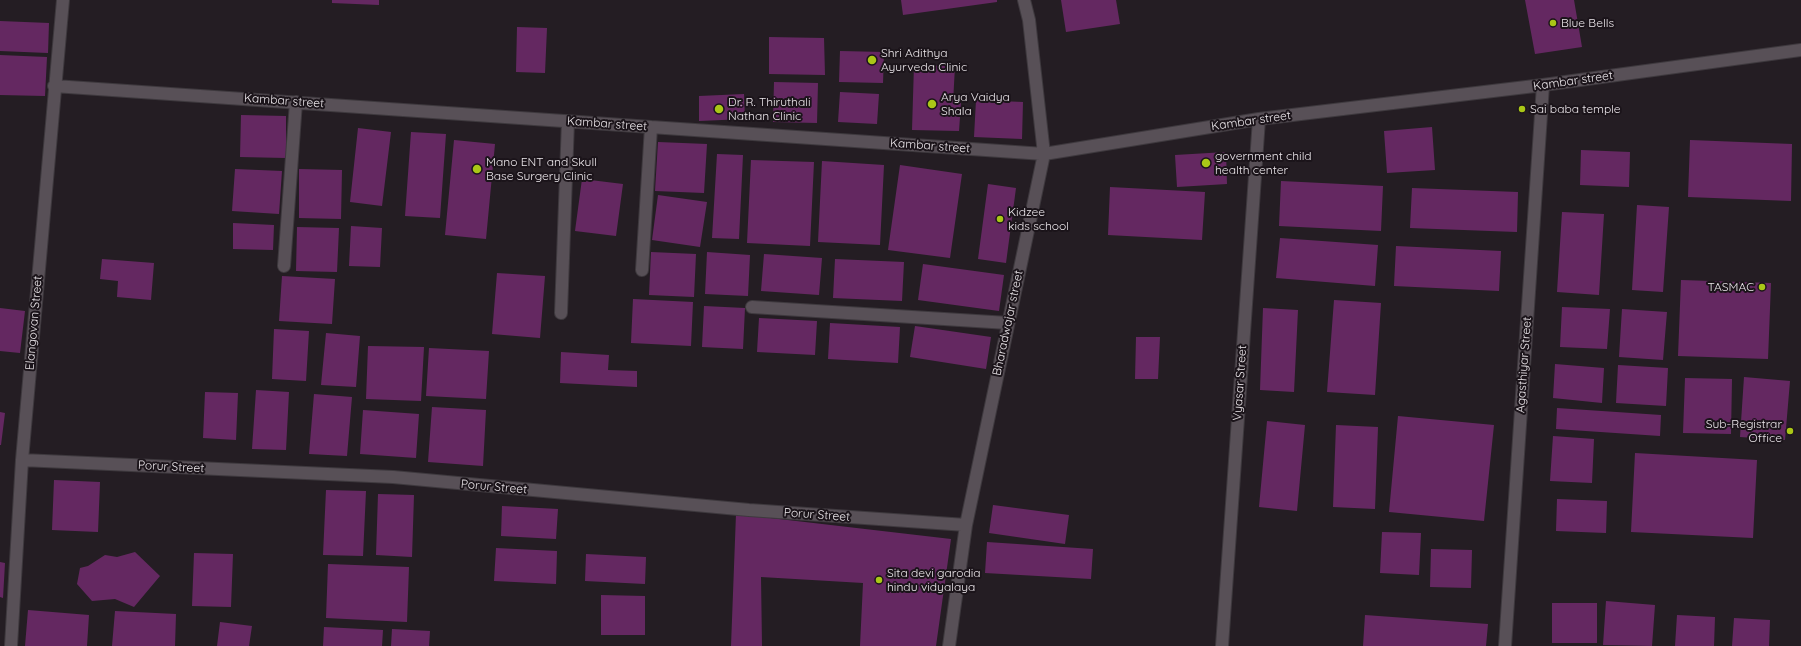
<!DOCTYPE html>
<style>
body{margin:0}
canvas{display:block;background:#241d23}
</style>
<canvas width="1801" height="646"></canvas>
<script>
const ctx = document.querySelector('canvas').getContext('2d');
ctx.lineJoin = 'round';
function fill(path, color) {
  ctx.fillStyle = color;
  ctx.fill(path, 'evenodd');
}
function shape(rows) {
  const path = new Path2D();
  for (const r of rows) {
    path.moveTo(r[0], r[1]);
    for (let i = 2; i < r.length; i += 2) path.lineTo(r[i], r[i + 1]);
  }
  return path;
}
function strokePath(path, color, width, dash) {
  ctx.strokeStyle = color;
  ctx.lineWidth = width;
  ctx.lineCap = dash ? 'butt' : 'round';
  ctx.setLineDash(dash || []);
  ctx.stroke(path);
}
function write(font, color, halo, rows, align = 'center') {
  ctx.font = font + ' Quicksand,sans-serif';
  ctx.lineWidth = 4;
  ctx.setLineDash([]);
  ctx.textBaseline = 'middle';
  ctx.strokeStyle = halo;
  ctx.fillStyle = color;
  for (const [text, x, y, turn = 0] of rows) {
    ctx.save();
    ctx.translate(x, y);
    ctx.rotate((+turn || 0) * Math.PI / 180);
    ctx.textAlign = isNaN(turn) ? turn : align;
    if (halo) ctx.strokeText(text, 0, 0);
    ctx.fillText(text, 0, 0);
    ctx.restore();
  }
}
const building = shape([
 [332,0,379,0,379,5,332,3],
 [901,0,997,0,997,2,903,15],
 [1061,0,1116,0,1120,24,1066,32],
 [1525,0,1574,0,1582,47,1535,54],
 [0,21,49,23,48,53,0,51],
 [517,27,547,28,545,73,516,72],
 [769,37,824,38,825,75,769,74],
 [840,51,884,52,883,83,839,82],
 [0,55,47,57,45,96,0,95],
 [914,65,955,66,953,103,961,103,959,131,912,130],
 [774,82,818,83,817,123,773,122],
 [840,92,879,94,877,124,838,122],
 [744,94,745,119,699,121,699,96],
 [976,100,1023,102,1022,139,974,137],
 [241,115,286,116,286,158,240,157],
 [1432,127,1435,170,1387,173,1384,131],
 [358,128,391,132,382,206,350,202],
 [411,132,446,134,440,218,405,216],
 [454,140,495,144,486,239,445,235],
 [1690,140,1792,144,1791,201,1688,197],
 [658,142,707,144,704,193,655,191],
 [1581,150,1630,152,1629,187,1580,185],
 [1226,152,1227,184,1177,187,1175,155],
 [717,154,743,155,739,239,712,238],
 [751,160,814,162,810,246,747,243],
 [822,161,884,165,880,245,818,242],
 [900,165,962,174,950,258,888,250],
 [235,169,282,171,279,214,232,211],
 [299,169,342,170,341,219,299,218],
 [582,179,623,184,616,236,575,231],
 [1281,181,1383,186,1381,231,1279,226],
 [988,184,1016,188,1006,263,978,259],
 [1110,187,1205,192,1202,240,1108,235],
 [1412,188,1518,192,1517,232,1410,228],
 [658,195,707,202,700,247,652,240],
 [1637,205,1669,207,1663,292,1632,290],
 [1562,212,1604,214,1599,295,1557,292],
 [233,223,274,225,273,250,233,249],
 [351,226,382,228,380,267,349,266],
 [297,227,339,228,337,272,296,271],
 [1280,238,1378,245,1375,286,1276,278],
 [1396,246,1501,251,1499,291,1394,286],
 [651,252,696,254,694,297,649,295],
 [707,252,750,255,748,296,705,294],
 [764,254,822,258,819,295,761,291],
 [102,259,154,263,151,300,117,297,118,281,100,279],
 [835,259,904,262,902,301,833,298],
 [923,264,1004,275,999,311,918,300],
 [497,273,545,276,540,338,492,334],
 [282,276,335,279,332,324,279,321],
 [1681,280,1771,283,1768,359,1678,356],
 [633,299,693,302,691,346,631,343],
 [1334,300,1381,303,1375,395,1327,392],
 [704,306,745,308,743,349,702,347],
 [1562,307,1610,309,1607,349,1560,347],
 [0,308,25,311,20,353,0,351],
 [1263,308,1298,310,1294,392,1260,390],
 [1622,309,1667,312,1663,360,1619,357],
 [759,318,817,321,815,355,757,352],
 [830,323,900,327,898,363,828,359],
 [915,326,991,337,986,369,910,357],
 [274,329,309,331,306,381,272,379],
 [326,333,360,336,356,387,321,385],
 [1136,337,1160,337,1158,379,1135,379],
 [368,346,424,347,421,401,366,399],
 [429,348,489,351,486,399,426,396],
 [561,352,609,355,608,370,637,371,637,387,560,383],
 [1555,364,1604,368,1602,403,1553,398],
 [1618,365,1668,368,1666,406,1616,403],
 [1744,377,1790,381,1785,440,1740,437],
 [1685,378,1732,379,1731,434,1683,433],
 [256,390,289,392,286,450,252,449],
 [205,392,238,393,236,440,203,438],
 [314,394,352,397,347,456,309,454],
 [432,407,486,410,483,466,428,462],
 [1557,408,1661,415,1660,436,1556,429],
 [363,410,419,414,416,458,360,454],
 [0,412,5,413,1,445,0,445],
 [1398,416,1494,425,1484,521,1389,512],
 [1267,421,1305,425,1297,511,1259,507],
 [1336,425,1378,427,1375,509,1333,507],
 [1553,436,1594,439,1592,483,1550,481],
 [1635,453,1757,460,1753,538,1631,532],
 [54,480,100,482,98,532,52,530],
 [326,490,366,491,363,556,323,555],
 [378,494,414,495,412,557,376,555],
 [1557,499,1607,501,1606,533,1556,531],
 [993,505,1069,515,1065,544,989,533],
 [502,506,558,509,556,539,501,536],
 [736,514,951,539,936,646,860,646,863,583,761,577,762,646,731,646],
 [1382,532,1421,533,1419,575,1380,573],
 [987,542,1093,549,1091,579,985,573],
 [496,548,557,551,556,584,494,581],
 [1431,549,1472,550,1471,588,1430,587],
 [135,552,160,576,134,607,115,599,92,601,77,584,80,568,88,566,105,555,117,557],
 [194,553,233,554,231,607,192,606],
 [586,554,646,557,645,584,585,581],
 [0,562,5,563,3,598,0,597],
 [328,564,409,567,407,622,326,618],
 [601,595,645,596,645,635,601,635],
 [1606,601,1655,605,1652,646,1603,645],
 [1552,603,1597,603,1597,643,1552,643],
 [28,610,89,615,87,646,25,646],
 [115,611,176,614,175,646,112,646],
 [1365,615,1488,624,1486,646,1363,646],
 [1677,615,1715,617,1714,646,1675,646],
 [1734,618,1770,620,1769,646,1732,646],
 [220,622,252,626,249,646,217,646],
 [324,627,383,630,382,646,323,646],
 [392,629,430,631,429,646,391,646]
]);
const minor = shape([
 [54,86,1044,154,1259,119,1543,85,1801,50],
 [284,266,296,102],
 [642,270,651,127],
 [752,307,1008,323],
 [561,313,568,121],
 [22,460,393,477,749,510,966,525],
 [11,646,22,460,63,0],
 [949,646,966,525,1044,154,1029,20,1024,0],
 [1222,646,1259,119],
 [1505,646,1543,85]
]);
const markers = [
 [1553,23,4,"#aac717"],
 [872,60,5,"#aac717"],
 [932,104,5,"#aac717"],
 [719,109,5,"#aac717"],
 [1522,109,4,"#aac717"],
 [1206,163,5,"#aac717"],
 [477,169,5,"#aac717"],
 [1000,219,4,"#aac717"],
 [1762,287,4,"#aac717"],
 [1790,431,4,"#aac717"],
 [879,580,4,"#aac717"]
];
const poiNames = [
 ["Blue Bells",1561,23],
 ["Shri Adithya",881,53],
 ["Ayurveda Clinic",881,67],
 ["Arya Vaidya",941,97],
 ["Shala",941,111],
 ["Dr. R. Thiruthali",728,102],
 ["Nathan Clinic",728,116],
 ["Sai baba temple",1530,109],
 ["government child",1215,156],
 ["health center",1215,170],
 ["Mano ENT and Skull",486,162],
 ["Base Surgery Clinic",486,176],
 ["Kidzee",1008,212],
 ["kids school",1008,226],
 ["TASMAC",1754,287,"right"],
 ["Sub-Registrar",1782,424,"right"],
 ["Office",1782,438,"right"],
 ["Sita devi garodia",887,573],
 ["hindu vidyalaya",887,587]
];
const streetNames = [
 ["Kambar street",1573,81,-8],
 ["Kambar street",284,101,4],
 ["Kambar street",1251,121,-8],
 ["Kambar street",607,124,4],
 ["Kambar street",930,146,4],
 ["Elangovan Street",34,323,-85],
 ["Bharadwajar street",1008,323,-78],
 ["Agasthiyar Street",1524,365,-86],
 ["Vyasar Street",1240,383,-86],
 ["Porur Street",171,467,3],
 ["Porur Street",494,487,5],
 ["Porur Street",817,515,4]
];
fill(building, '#642861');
strokePath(minor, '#3e393e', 14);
strokePath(minor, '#585057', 12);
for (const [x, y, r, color] of markers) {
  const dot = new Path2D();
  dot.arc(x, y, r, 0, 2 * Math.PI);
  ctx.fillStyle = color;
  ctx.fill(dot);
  strokePath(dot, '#1b141a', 1.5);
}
write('12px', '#ebe6ea', '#1b141a', poiNames, 'left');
write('12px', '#ebe6ea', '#1b141a', streetNames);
</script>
